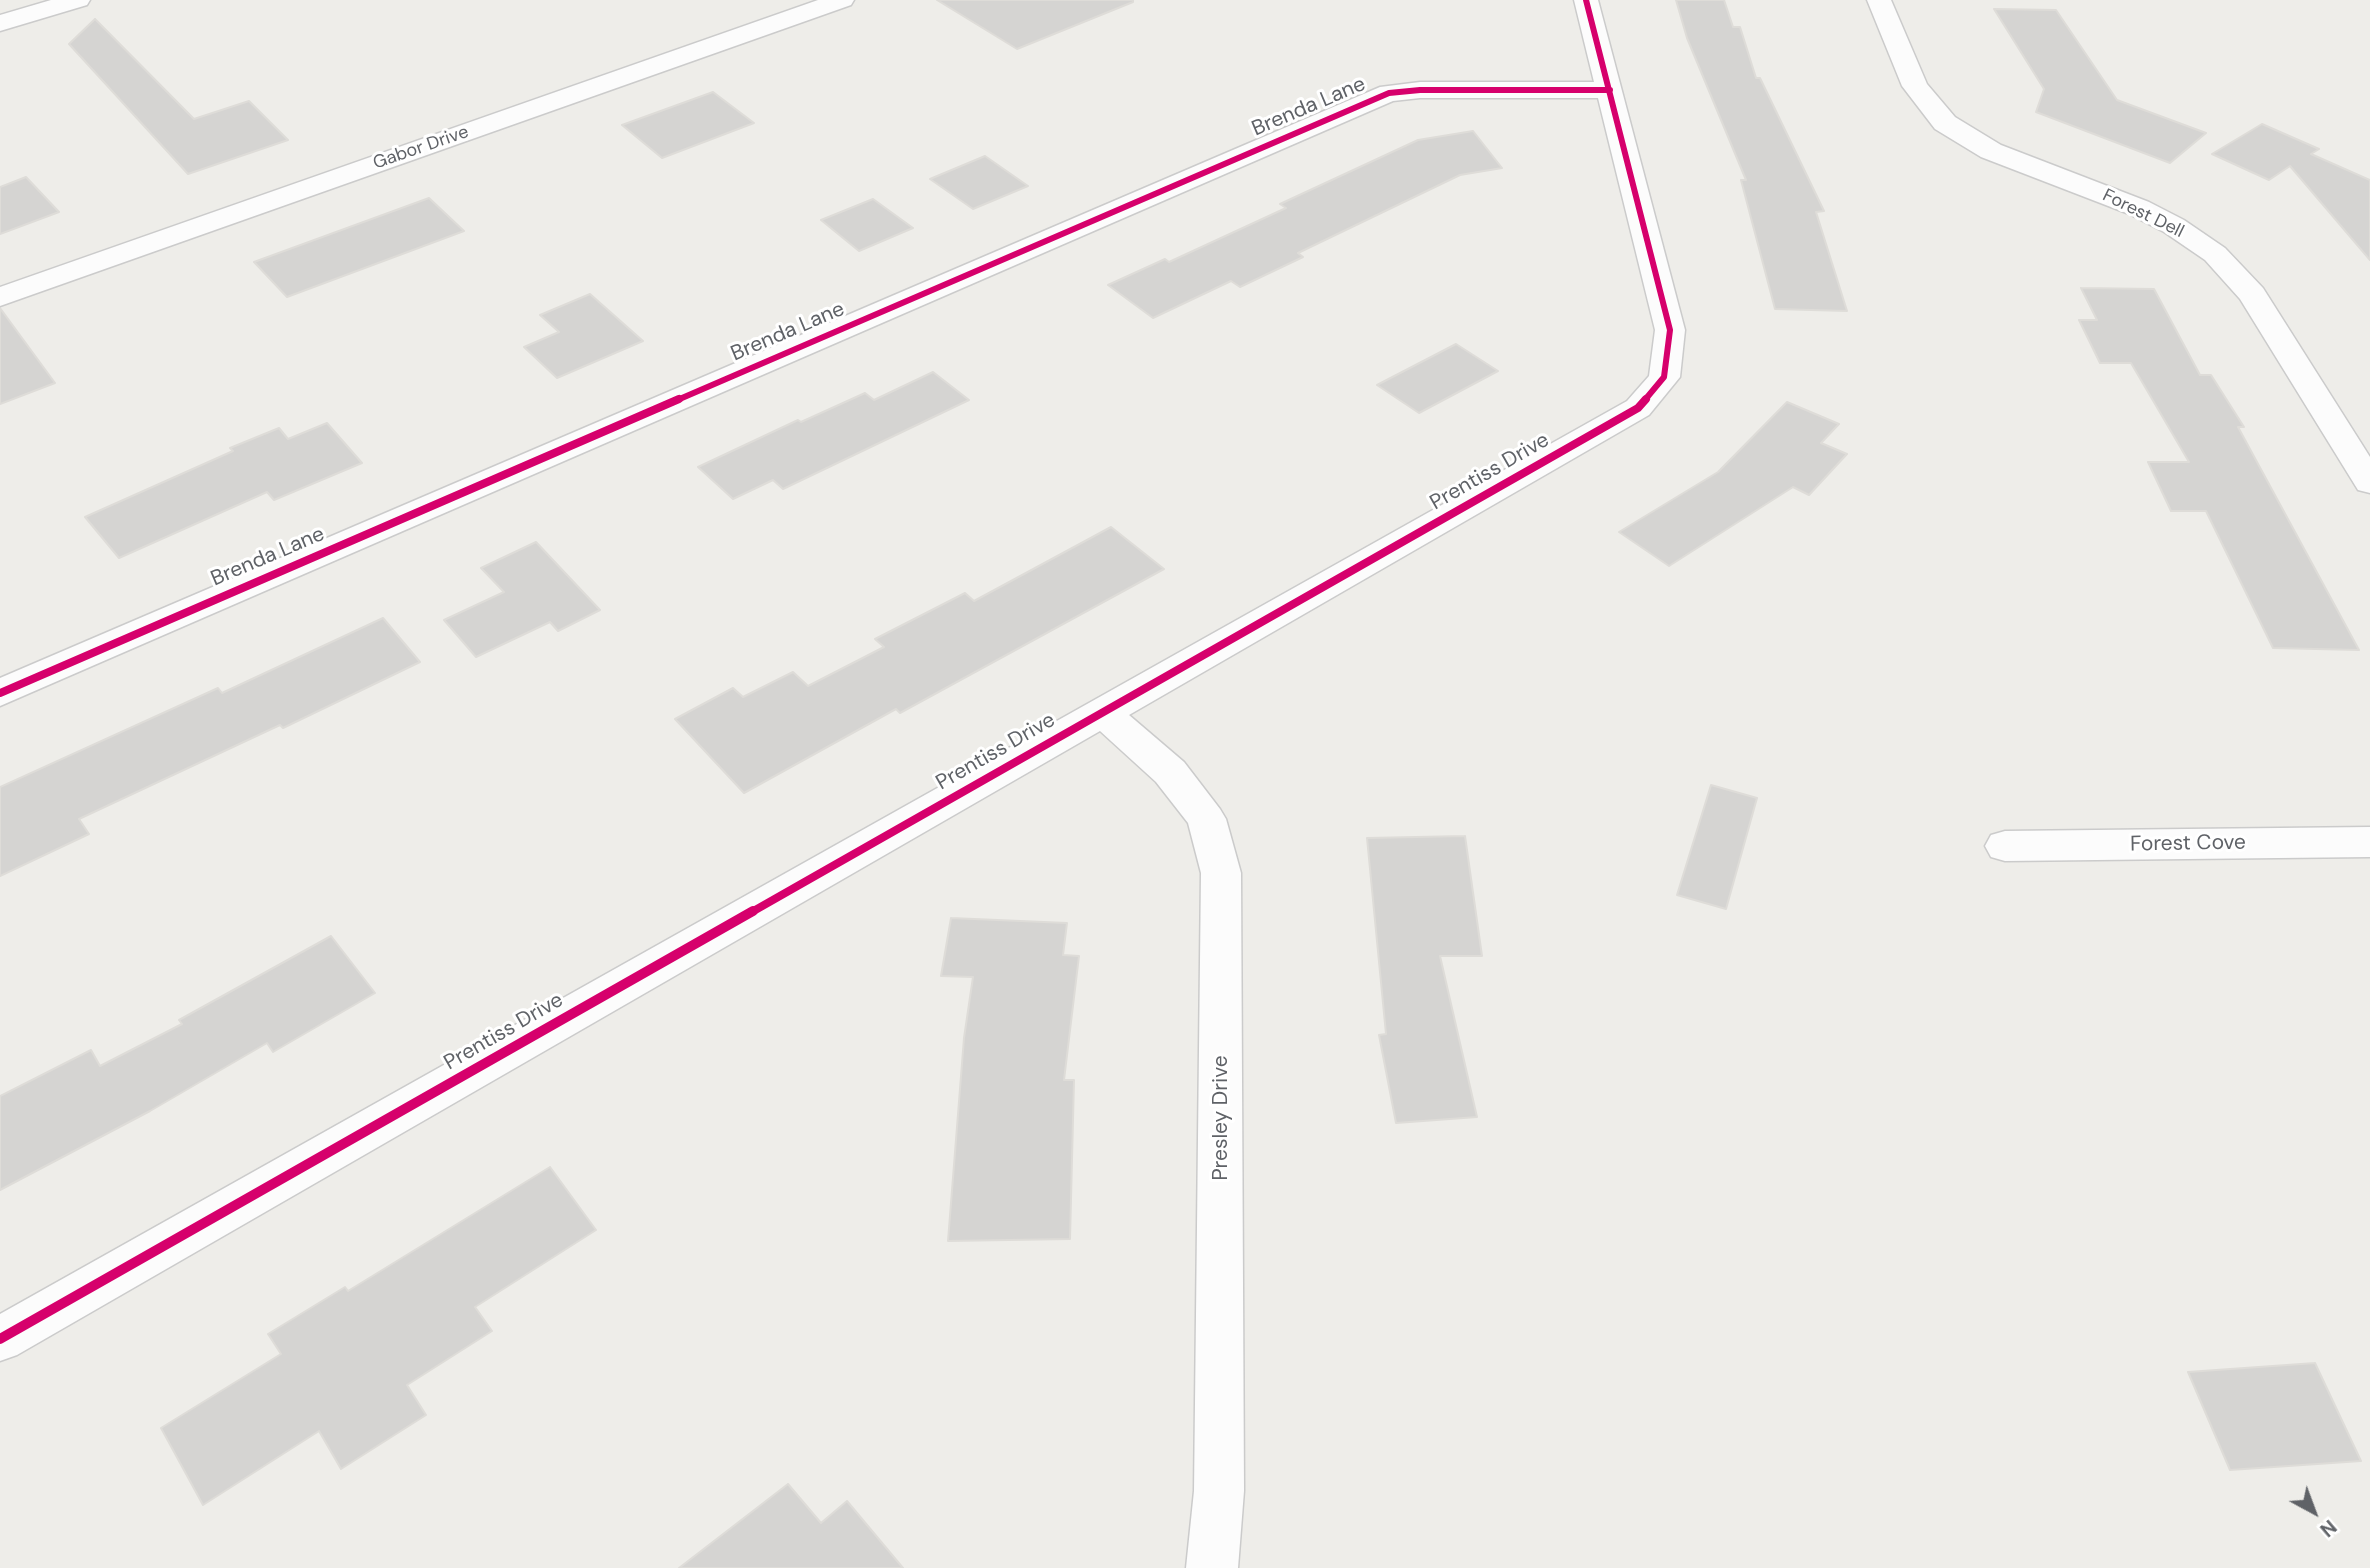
<!DOCTYPE html>
<style>
body{margin:0}
#map{position:relative;width:2370px;height:1568px;overflow:hidden;background:#eeede9;font-family:"DM Sans",sans-serif}
canvas{display:block}
.north{position:absolute;left:2279px;top:1477px;width:70px;height:70px;-webkit-text-stroke:5px #fff;paint-order:stroke;rotate:139deg;font-size:19px;font-weight:700;line-height:28px;text-align:center;color:#5f6267}
.north::after{content:'';display:block;margin:auto;width:24px;height:32px;background:#5f6267;clip-path:polygon(50% 0,100% 100%,50% 72%,0 100%)}
</style>
<div id="map">
<canvas width="2370" height="1568"></canvas>
<div class="north">N</div>
</div>
<script>
const ctx = document.querySelector('canvas').getContext('2d');
ctx.lineJoin = 'round';
function fill(path, color) {
  ctx.fillStyle = color;
  ctx.fill(path, 'evenodd');
}
function shape(rows) {
  const path = new Path2D();
  for (const r of rows) {
    path.moveTo(r[0], r[1]);
    for (let i = 2; i < r.length; i += 2) path.lineTo(r[i], r[i + 1]);
  }
  return path;
}
function strokePath(path, color, width, dash) {
  ctx.strokeStyle = color;
  ctx.lineWidth = width;
  ctx.lineCap = dash ? 'butt' : 'round';
  ctx.setLineDash(dash || []);
  ctx.stroke(path);
}
function write(font, color, halo, rows, align = 'center') {
  ctx.font = font + ' "DM Sans",sans-serif';
  ctx.lineWidth = 6;
  ctx.setLineDash([]);
  ctx.textBaseline = 'middle';
  ctx.strokeStyle = halo;
  ctx.fillStyle = color;
  for (const [text, x, y, turn = 0] of rows) {
    ctx.save();
    ctx.translate(x, y);
    ctx.rotate((+turn || 0) * Math.PI / 180);
    ctx.textAlign = isNaN(turn) ? turn : align;
    if (halo) ctx.strokeText(text, 0, 0);
    ctx.fillText(text, 0, 0);
    ctx.restore();
  }
}
const building = shape([
 [937,0,1133,0,1133,2,1017,49,937,0],
 [1676,0,1724,0,1733,27,1740,27,1756,78,1760,78,1824,211,1816,212,1847,311,1775,309,1741,180,1746,180,1687,38,1676,0],
 [1994,9,2056,10,2117,100,2206,133,2170,163,2036,112,2044,89,1994,9],
 [95,19,194,119,249,101,288,140,188,174,69,44,95,19],
 [713,92,754,123,662,158,622,125,713,92],
 [2262,124,2319,149,2311,154,2370,180,2370,260,2290,166,2269,180,2212,154,2262,124],
 [1473,131,1502,168,1460,175,1298,253,1303,257,1240,287,1231,281,1153,318,1108,285,1165,259,1169,262,1286,208,1280,204,1418,140,1473,131],
 [985,156,1028,186,973,209,930,179,985,156],
 [26,177,59,212,0,234,0,187,26,177],
 [429,198,464,231,287,297,254,262,429,198],
 [873,199,913,228,859,251,821,220,873,199],
 [2081,288,2154,289,2200,375,2211,375,2244,427,2238,427,2359,650,2273,648,2206,511,2171,511,2148,462,2189,462,2131,363,2100,363,2079,320,2097,320,2081,288],
 [590,294,643,341,557,378,524,347,559,332,540,315,590,294],
 [0,308,55,383,0,404,0,308],
 [1456,344,1498,371,1419,413,1377,385,1456,344],
 [933,372,969,400,783,489,773,480,733,499,698,467,798,420,801,422,865,393,874,400,933,372],
 [1787,402,1839,424,1821,443,1847,454,1809,495,1793,487,1669,566,1619,532,1718,472,1787,402],
 [327,423,362,463,274,500,267,492,119,558,85,517,233,451,230,448,279,428,288,439,327,423],
 [1111,527,1164,569,900,713,896,709,744,793,675,719,733,688,743,697,793,672,808,686,884,647,875,639,965,593,974,601,1111,527],
 [536,542,600,610,558,631,550,622,476,657,444,620,504,592,481,568,536,542],
 [383,618,420,662,283,728,280,725,79,819,89,834,0,876,0,787,218,688,222,693,383,618],
 [1711,785,1757,798,1726,909,1677,895,1711,785],
 [1465,836,1482,956,1440,956,1477,1117,1396,1123,1379,1035,1386,1034,1367,838,1465,836],
 [951,918,1067,923,1063,955,1079,956,1064,1080,1074,1080,1070,1239,948,1241,964,1038,973,977,941,976,951,918],
 [331,936,375,993,273,1052,267,1043,150,1111,0,1190,0,1096,91,1050,100,1066,182,1024,179,1020,331,936],
 [550,1167,596,1230,475,1307,492,1331,407,1385,426,1415,341,1469,319,1431,203,1505,161,1428,281,1354,268,1334,345,1287,348,1291,550,1167],
 [2315,1363,2361,1461,2230,1470,2188,1372,2315,1363],
 [788,1484,821,1523,847,1501,903,1568,679,1568,788,1484]
]);
const minor = shape([
 [51,0,90,0,87,5,0,31,0,15,51,0],
 [818,0,854,0,851,5,0,306,0,287,818,0],
 [1574,0,1598,0,1685,330,1680,377,1649,415,1129,715,1184,762,1220,809,1226,819,1241,873,1244,1491,1238,1568,1186,1568,1194,1491,1201,873,1188,823,1156,782,1100,731,17,1355,0,1361,0,1314,1627,401,1649,376,1655,330,1598,98,1420,98,1393,101,0,706,0,678,1380,87,1420,82,1594,82,1574,0],
 [1867,0,1891,0,1927,84,1955,117,2001,145,2149,202,2184,220,2225,248,2263,288,2370,457,2370,493,2358,490,2240,299,2205,260,2164,232,2129,214,1981,157,1935,129,1902,86,1867,0],
 [2370,827,2370,857,2005,861,1991,857,1985,846,1991,835,2005,831,2370,827]
]);
const cyclewayFar2 = shape([
 [1586,0,1670,330,1664,377,1644,401],
 [675,401,1389,93,1420,90,1610,90]
]);
const cyclewayFar1 = shape([
 [0,693,679,399],
 [750,913,1638,408,1646,399]
]);
const cycleway = shape([
 [0,1339,753,911]
]);
const farStreetnames = [
 ["Gabor Drive",421,148,-19],
 ["Forest Dell",2143,214,26]
];
const streetNames = [
 ["Brenda Lane",1309,107,-23],
 ["Brenda Lane",788,332,-23],
 ["Prentiss Drive",1490,472,-30],
 ["Brenda Lane",268,557,-23],
 ["Prentiss Drive",996,752,-30],
 ["Forest Cove",2188,844,-1],
 ["Prentiss Drive",504,1032,-30],
 ["Presley Drive",1221,1118,-90]
];
fill(building, '#d5d4d2');
strokePath(building, '#dedcd8', 2);
strokePath(minor, '#cbcbcb', 3);
fill(minor, '#fcfcfc');
strokePath(cyclewayFar2, '#d6006c', 6);
strokePath(cyclewayFar1, '#d6006c', 8);
strokePath(cycleway, '#d6006c', 10);
write('18px', '#5f6267', '#fff', farStreetnames);
write('21px', '#5f6267', '#fff', streetNames);
</script>
